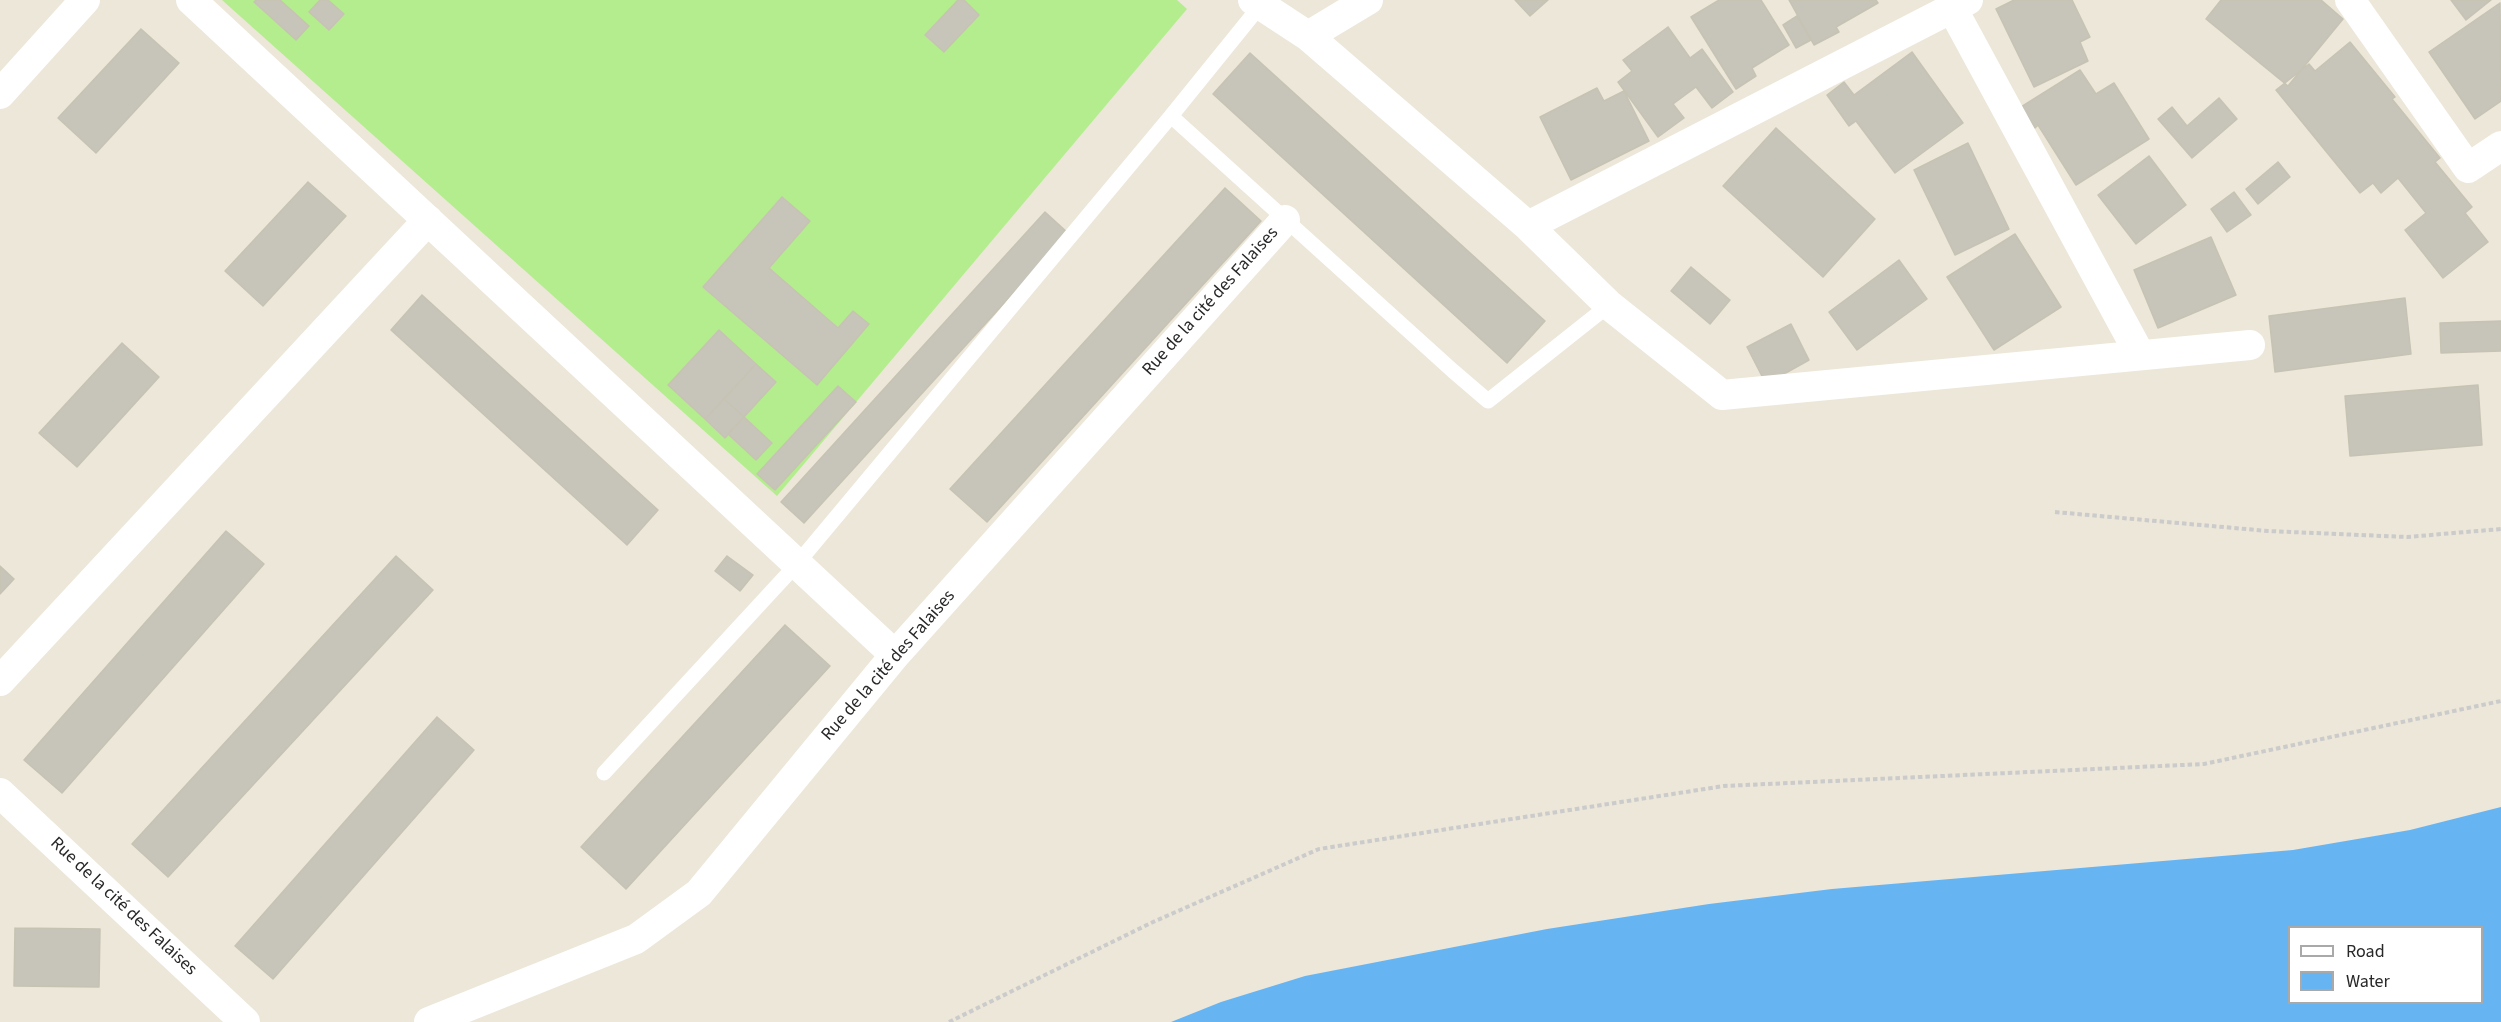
<!DOCTYPE html>
<meta charset="utf-8">
<style>
body{margin:0}
#map{position:relative;width:2501px;height:1022px;overflow:hidden;background:#ece7d9;font-family:"Source Sans 3",sans-serif}
canvas{display:block}
.legend{position:absolute;left:2288px;top:926px;width:195px;height:78px;box-sizing:border-box;background:#fff;border:2px solid #a9a9a9;margin:0;padding:8px 10px;list-style:none;font-size:18px;color:#282828}
.legend li{display:flex;align-items:center;gap:12px;height:30px}
.legend b{width:30px;border:2px solid #a9a9a9}
</style>
<div id="map">
<canvas width="2501" height="1022"></canvas>
<ul class="legend">
<li><b style="height:8px;background:#fff"></b>Road</li>
<li><b style="height:16px;background:#67b4f3"></b>Water</li>
</ul>
</div>
<script>
const ctx = document.querySelector('canvas').getContext('2d');
ctx.lineJoin = 'round';
function fill(path, color) {
  ctx.fillStyle = color;
  ctx.fill(path, 'evenodd');
}
function shape(rows) {
  const path = new Path2D();
  for (const r of rows) {
    path.moveTo(r[0], r[1]);
    for (let i = 2; i < r.length; i += 2) path.lineTo(r[i], r[i + 1]);
  }
  return path;
}
function strokePath(path, color, width, dash) {
  ctx.strokeStyle = color;
  ctx.lineWidth = width;
  ctx.lineCap = dash ? 'butt' : 'round';
  ctx.setLineDash(dash || []);
  ctx.stroke(path);
}
function write(font, color, halo, rows, align = 'center') {
  ctx.font = font + ' "Source Sans 3",sans-serif';
  ctx.lineWidth = 4.5;
  ctx.setLineDash([]);
  ctx.textBaseline = 'middle';
  ctx.strokeStyle = halo;
  ctx.fillStyle = color;
  for (const [text, x, y, turn = 0] of rows) {
    ctx.save();
    ctx.translate(x, y);
    ctx.rotate((+turn || 0) * Math.PI / 180);
    ctx.textAlign = isNaN(turn) ? turn : align;
    if (halo) ctx.strokeText(text, 0, 0);
    ctx.fillText(text, 0, 0);
    ctx.restore();
  }
}
const pitch = shape([
 [222,0,1177,0,1187,9,777,496]
]);
const water = shape([
 [2501,807,2501,1022,1171,1022,1221,1002,1305,976,1547,929,1709,904,1832,889,2293,850,2410,830],
 [2290,928,2482,928,2482,1002,2290,1002]
]);
const building = shape([
 [256,0,280,0,309,26,296,40,254,2,256,0],
 [320,0,328,0,344,14,329,30,309,12,320,0],
 [958,0,964,0,979,15,944,52,925,35,958,0],
 [1515,0,1548,0,1530,16,1515,0],
 [1719,0,1761,0,1789,45,1752,68,1756,76,1736,89,1691,17,1719,0],
 [1789,0,1876,0,1878,3,1836,27,1839,32,1814,45,1789,0],
 [2014,0,2072,0,2090,37,2080,42,2088,61,2034,87,1996,9,2014,0],
 [2221,0,2321,0,2343,19,2288,86,2206,19,2221,0],
 [2451,0,2491,0,2466,20,2451,0],
 [2500,3,2501,101,2475,119,2429,52,2500,3],
 [1797,16,1811,40,1796,48,1783,25,1797,16],
 [1668,27,1690,58,1702,49,1733,92,1712,108,1696,87,1673,104,1684,118,1658,137,1618,82,1632,71,1623,60,1668,27],
 [141,29,179,63,96,153,58,118,141,29],
 [2350,42,2395,97,2392,99,2440,158,2435,162,2472,207,2465,213,2488,242,2443,278,2405,230,2426,213,2398,178,2381,193,2373,183,2360,193,2276,90,2309,64,2315,71,2350,42],
 [1912,52,1963,123,1895,173,1856,121,1849,126,1827,95,1844,82,1854,95,1912,52],
 [1250,53,1545,321,1507,363,1213,94,1250,53],
 [2080,70,2096,94,2114,83,2149,139,2076,185,2038,125,2035,128,2021,107,2080,70],
 [1597,88,1604,101,1624,91,1649,141,1571,180,1540,117,1597,88],
 [2219,98,2237,119,2192,158,2158,119,2172,107,2187,126,2219,98],
 [1776,128,1875,219,1823,277,1723,186,1776,128],
 [1968,143,2009,229,1955,255,1914,170,1968,143],
 [2149,156,2186,205,2136,244,2098,195,2149,156],
 [2278,162,2290,177,2258,204,2246,189,2278,162],
 [308,182,346,216,263,306,225,271,308,182],
 [1225,188,1261,221,987,522,950,489,1225,188],
 [2234,192,2251,215,2227,232,2211,209,2234,192],
 [782,197,810,221,769,268,838,328,853,311,869,324,817,385,703,287,782,197],
 [1045,212,1068,233,804,523,781,502,1045,212],
 [2015,234,2061,307,1994,350,1947,277,2015,234],
 [2211,237,2236,295,2158,328,2134,270,2211,237],
 [1899,260,1927,299,1857,350,1829,312,1899,260],
 [1691,267,1730,300,1710,324,1671,291,1691,267],
 [422,295,658,510,627,545,391,330,422,295],
 [2405,298,2411,354,2275,372,2269,316,2405,298],
 [2501,321,2501,351,2441,353,2440,323,2501,321],
 [1791,324,1809,360,1766,384,1747,347,1791,324],
 [719,330,756,364,705,419,668,385,719,330],
 [122,343,159,377,77,467,39,433,122,343],
 [756,364,776,382,744,417,724,399,756,364],
 [2478,385,2482,445,2350,456,2345,396,2478,385],
 [838,386,856,402,775,490,757,474,838,386],
 [724,399,744,417,725,438,705,419,724,399],
 [744,417,772,443,756,460,728,434,744,417],
 [226,531,264,564,62,793,24,760,226,531],
 [396,556,433,590,168,877,132,844,396,556],
 [727,556,753,575,740,591,715,571,727,556],
 [0,566,14,579,0,594,0,566],
 [785,625,830,666,626,889,581,847,785,625],
 [437,717,474,750,273,979,235,946,437,717],
 [15,928,100,929,99,987,14,986,15,928]
]);
const path = shape([
 [2055,512,2268,531,2407,537,2501,529],
 [949,1022,1153,922,1319,849,1724,786,2204,764,2501,701]
]);
const lane = shape([
 [1260,6,1171,116,1453,371,1488,401,1609,305],
 [604,773,796,565,1171,116]
]);
const street = shape([
 [191,0,895,655],
 [1253,0,1308,36,1528,226,1609,305,1722,395,2250,345],
 [2350,0,2468,168,2501,146],
 [1952,8,2139,353],
 [1308,36,1368,0],
 [0,94,85,0],
 [1528,226,1968,0],
 [0,681,428,220],
 [0,793,245,1022],
 [429,1022,636,939,699,893,895,655,1285,220]
]);
const streetNames = [
 ["Rue de la cité des Falaises",1211,302,-48],
 ["Rue de la cité des Falaises",889,666,-49],
 ["Rue de la cité des Falaises",123,907,43]
];
fill(pitch, '#b3ed8e');
fill(water, '#67b4f3');
fill(building, '#c7c4b9');
strokePath(building, '#c7c3b3', 1.5);
strokePath(path, '#cbcbcb', 4, [4.5, 3]);
strokePath(lane, '#fff', 15);
strokePath(street, '#fff', 30);
write('18px', '#282828', '#fff', streetNames);
</script>
